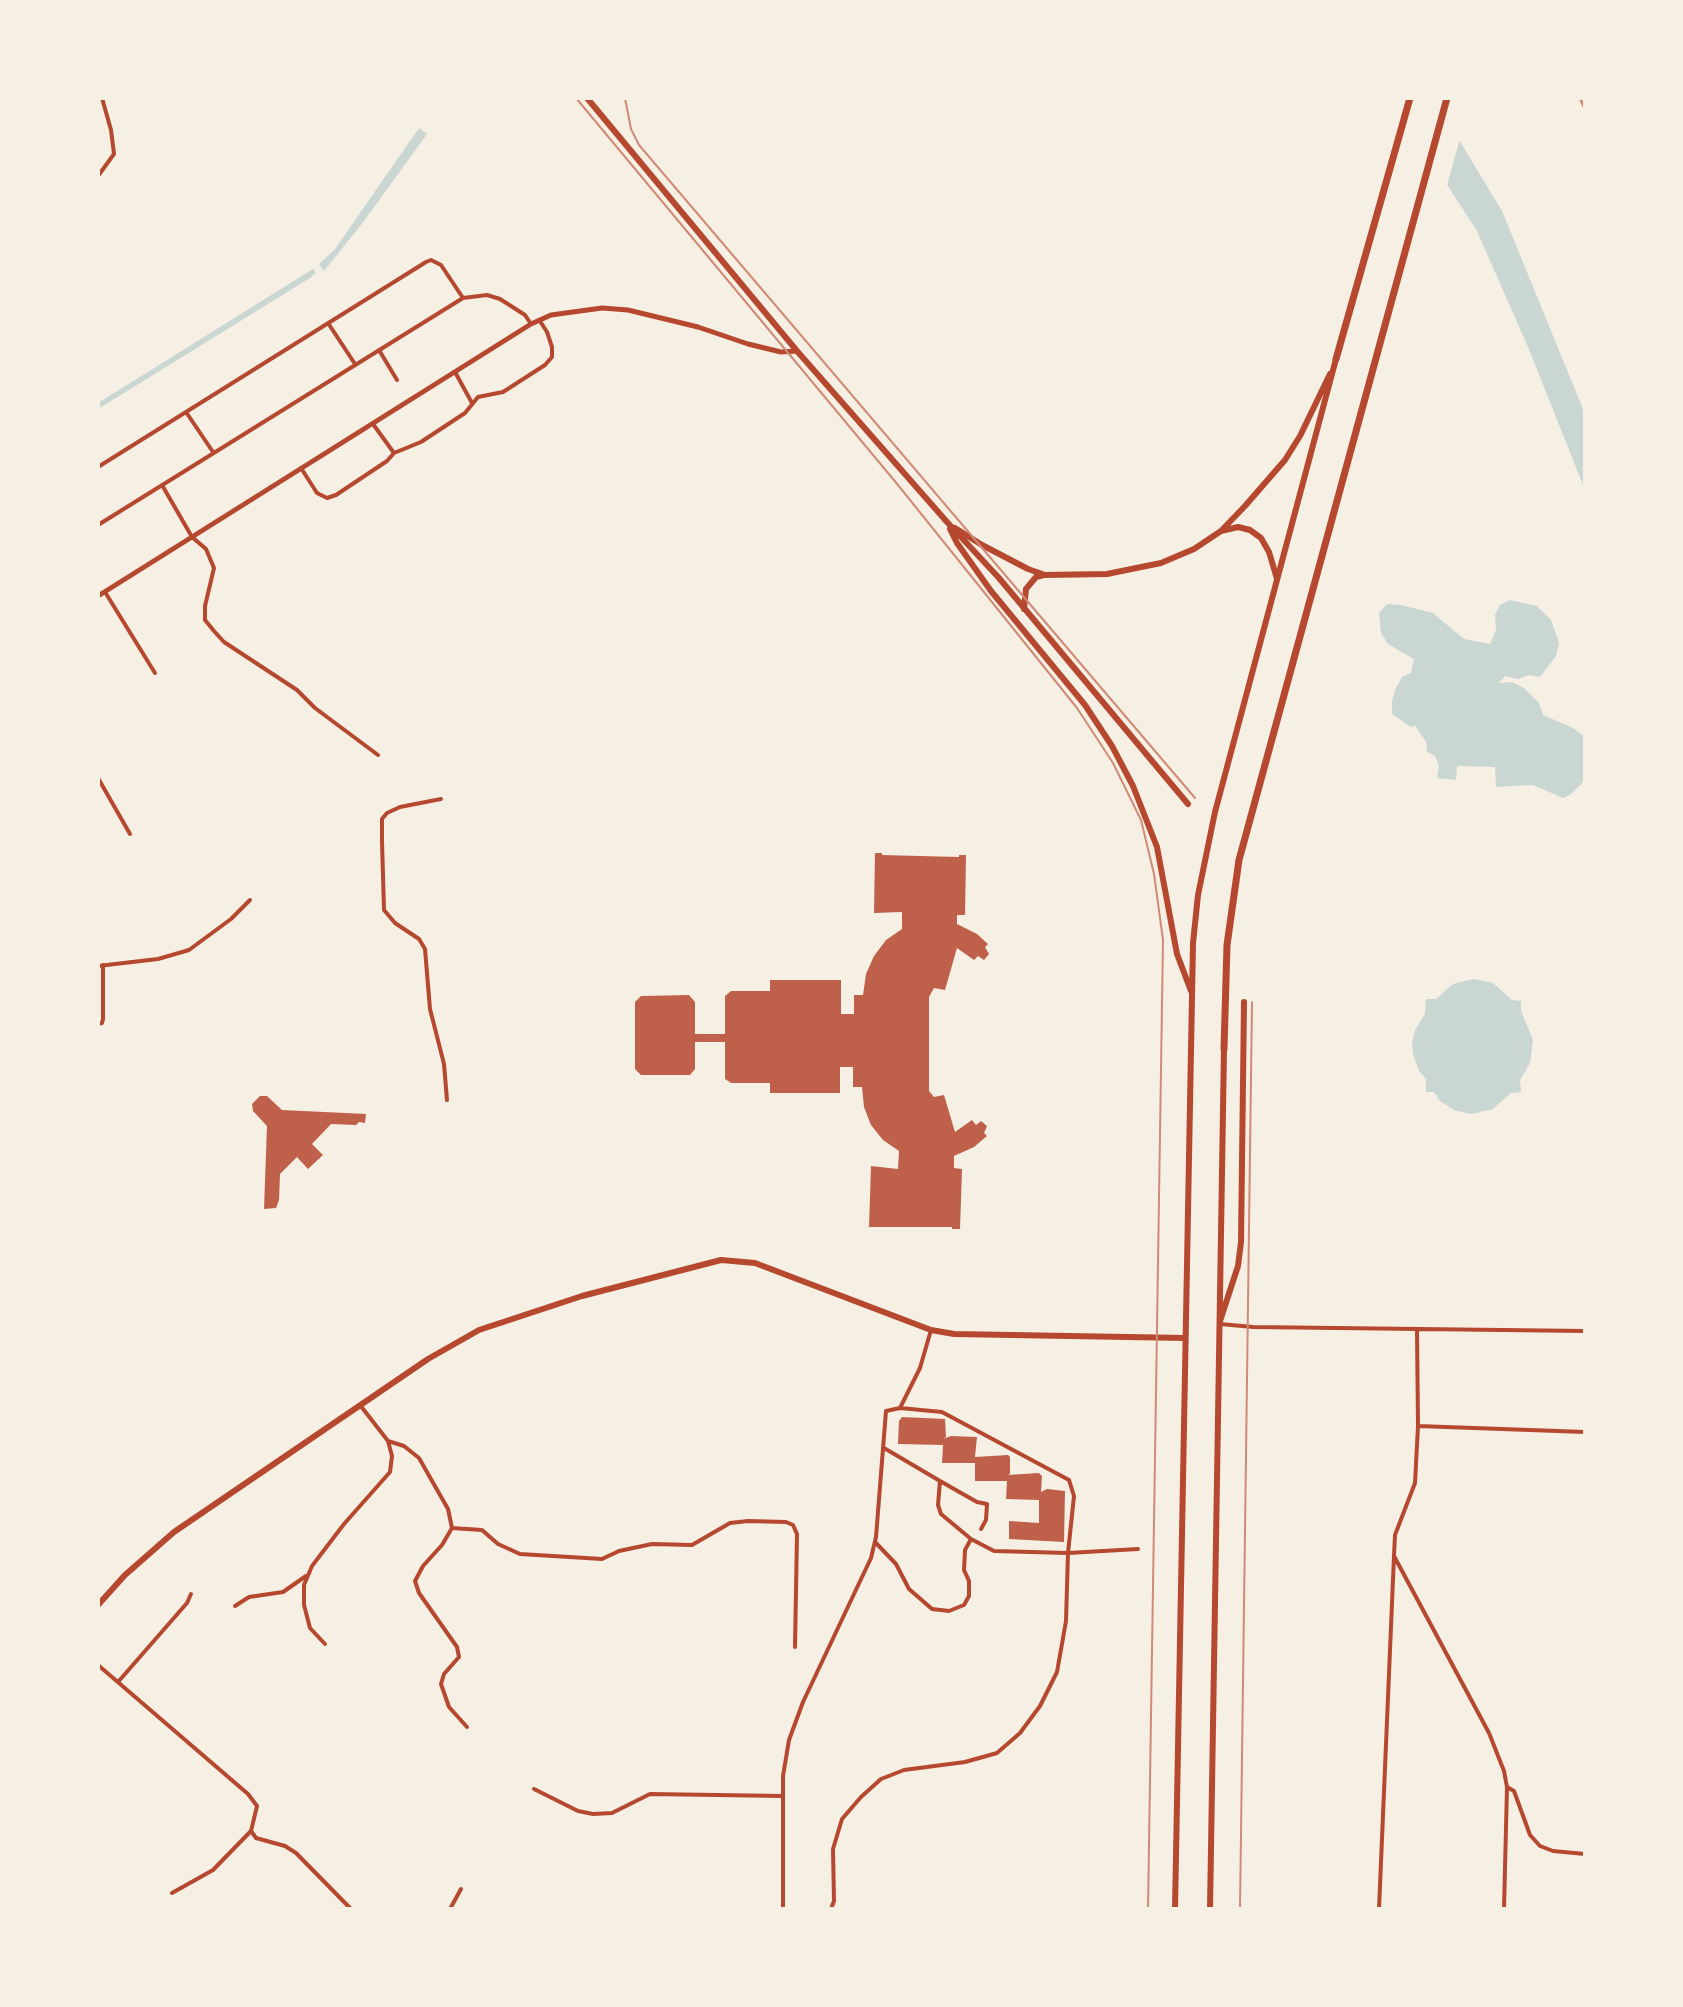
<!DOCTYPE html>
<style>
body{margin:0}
#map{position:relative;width:1683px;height:2007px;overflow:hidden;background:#f6efe4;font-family:"Noto Serif",serif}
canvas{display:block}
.frame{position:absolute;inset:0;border:100px solid #f6efe4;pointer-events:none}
</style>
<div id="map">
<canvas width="1683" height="2007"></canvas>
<div class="frame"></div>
</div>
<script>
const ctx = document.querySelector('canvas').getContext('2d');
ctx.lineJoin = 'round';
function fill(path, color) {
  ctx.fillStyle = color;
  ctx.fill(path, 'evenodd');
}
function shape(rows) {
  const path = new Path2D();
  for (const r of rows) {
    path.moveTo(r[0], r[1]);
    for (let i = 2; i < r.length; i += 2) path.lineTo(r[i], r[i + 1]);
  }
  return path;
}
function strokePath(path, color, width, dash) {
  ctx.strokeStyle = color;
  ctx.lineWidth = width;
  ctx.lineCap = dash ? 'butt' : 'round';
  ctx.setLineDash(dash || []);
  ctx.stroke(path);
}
const water = shape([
 [1391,98,1425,98,1456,135,1502,211,1585,414,1585,490,1528,347,1477,231],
 [419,128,427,134,364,221,324,271,319,264,335,249],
 [313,269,316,273,310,278,98,409,98,403],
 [1510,600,1537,606,1551,620,1559,643,1556,656,1540,677,1529,675,1518,679,1505,676,1499,683,1512,682,1524,688,1539,703,1543,715,1573,728,1585,737,1583,782,1570,795,1563,798,1533,785,1496,787,1495,767,1457,766,1456,780,1437,778,1439,766,1435,756,1427,752,1426,742,1415,726,1411,727,1392,714,1392,701,1395,690,1402,677,1411,673,1414,659,1388,644,1381,633,1379,613,1387,604,1401,605,1433,613,1464,639,1490,644,1496,630,1495,615,1500,605],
 [1474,979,1493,983,1512,1000,1521,1001,1521,1011,1533,1040,1530,1063,1520,1080,1521,1092,1511,1093,1493,1109,1471,1114,1454,1110,1439,1100,1434,1092,1426,1092,1426,1079,1419,1071,1413,1054,1412,1042,1415,1030,1425,1014,1426,999,1436,999,1453,984]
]);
const pier = shape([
 [1392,98,1430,98,1461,135,1446,189,1390,104]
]);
const building = shape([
 [875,853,882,853,882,855,959,857,959,855,966,855,965,915,957,915,957,924,977,934,988,944,985,947,989,954,984,960,978,956,974,960,957,948,945,990,934,988,929,997,929,1091,934,1097,944,1095,955,1132,972,1120,976,1125,981,1121,987,1126,984,1133,987,1136,974,1147,954,1156,954,1168,962,1169,960,1229,952,1229,952,1227,869,1227,871,1166,898,1169,899,1151,883,1140,871,1125,864,1107,862,1087,853,1087,853,1067,840,1067,840,1093,770,1093,770,1083,731,1083,725,1079,725,1042,695,1042,695,1069,690,1075,641,1075,635,1069,635,1002,641,996,689,995,695,1002,695,1034,725,1034,725,996,731,991,770,991,770,980,841,980,841,1014,854,1014,854,995,863,995,866,974,874,956,886,940,902,929,902,912,874,913],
 [260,1096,267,1096,282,1110,366,1114,365,1123,359,1122,356,1125,331,1124,312,1144,323,1155,308,1169,297,1157,280,1174,279,1200,276,1208,264,1209,267,1126,253,1111,252,1104],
 [902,1417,945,1419,946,1437,943,1439,951,1436,977,1437,975,1457,1008,1455,1010,1457,1010,1474,1007,1475,1039,1473,1042,1476,1041,1492,1047,1489,1065,1491,1064,1542,1009,1539,1009,1521,1039,1523,1039,1500,1006,1499,1007,1481,975,1481,975,1463,942,1463,943,1445,898,1444,899,1421]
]);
const minor = shape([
 [98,176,114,154,111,130,102,98],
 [328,323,355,364],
 [379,350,397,380],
 [455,372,472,403],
 [186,412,213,452],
 [373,424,394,453],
 [98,467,426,262,431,260,441,265,463,298],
 [301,468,317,493,327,498,336,495,387,461,394,453,421,442,465,413,478,397,503,392,545,365,552,357,552,347,547,332,540,321],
 [162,485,192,537,206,549,214,568,205,606,205,620,214,631,224,642,297,690,315,708,378,755],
 [98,525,463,298,487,295,500,299,525,315,531,324],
 [105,592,155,673],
 [98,778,130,834],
 [441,799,400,807,387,813,382,819,382,841,384,910,395,923,419,939,425,949,430,1009,444,1064,447,1100],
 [98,966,158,959,189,950,231,919,250,900],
 [98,1024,102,1023,103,1019,103,965],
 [1220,1324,1253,1327,1585,1331],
 [1417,1330,1418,1426,1585,1432],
 [900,1408,942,1412,1069,1480,1074,1496,1068,1553,994,1551,971,1539],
 [1418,1426,1415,1483,1395,1535,1394,1556,1489,1733,1504,1771,1507,1787,1504,1909],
 [388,1441,404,1446,419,1458,448,1509,452,1528,442,1545,423,1566,415,1581,419,1593,457,1647,459,1657,444,1674,441,1684,449,1707,467,1727],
 [940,1481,977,1502,987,1504,986,1520,981,1529],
 [452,1528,482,1530,498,1544,520,1554,602,1559,619,1551,652,1544,692,1545,730,1523,748,1521,786,1522,793,1525,797,1534,795,1647],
 [875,1542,896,1564,909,1589,932,1609,949,1611,964,1605,969,1596,969,1581,964,1570,965,1550,971,1539,941,1514,938,1505,940,1481,884,1448],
 [235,1606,249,1597,283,1592,306,1576],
 [325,1644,310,1628,304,1605,304,1585,312,1566,344,1524,390,1472,392,1456,388,1441,360,1405],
 [98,1665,248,1794,257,1806,251,1831,256,1838,285,1846,296,1853,351,1909],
 [118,1682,187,1603,191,1594],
 [1507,1787,1514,1791,1530,1835,1540,1846,1553,1851,1585,1854],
 [534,1789,578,1811,593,1814,612,1813,650,1794,783,1796],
 [172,1893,213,1870,251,1831],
 [450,1909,461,1889],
 [783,1909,783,1776,789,1740,803,1702,871,1558,876,1537,886,1411,900,1408,920,1368,931,1330],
 [831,1909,834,1901,833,1849,842,1819,861,1797,881,1779,904,1770,965,1762,997,1753,1020,1733,1040,1706,1057,1672,1066,1621,1068,1553,1138,1549],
 [1379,1909,1394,1556]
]);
const tertiary = shape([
 [98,596,531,324,551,315,602,308,628,310,698,327,748,344,781,352,797,351]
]);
const primary = shape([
 [587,98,797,351,947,522,999,578,1188,804],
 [955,528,982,545,1028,569,1045,575,1107,574,1161,563,1194,549,1221,531,1245,506,1285,460,1300,436,1330,374],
 [950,529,957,543,991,591,1085,705,1112,746,1133,786,1157,847,1177,954,1191,991],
 [1221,531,1238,527,1250,530,1261,538,1269,552,1277,579],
 [1024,609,1026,589,1036,577,1044,575],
 [1220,1321,1238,1266,1241,1242,1244,1002],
 [98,1605,125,1575,174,1532,428,1359,479,1330,582,1296,721,1260,755,1263,931,1330,954,1334,1185,1338]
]);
const trunk = shape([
 [1175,1909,1193,943,1198,895,1215,812,1336,359],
 [1210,1909,1224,1049]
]);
const motorway = shape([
 [1336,359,1410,98],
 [1224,1049,1227,945,1239,860,1447,98]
]);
const tram = shape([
 [576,98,898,485,1077,708,1113,763,1141,820,1154,874,1163,940,1148,1909],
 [625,98,631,129,639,145,1195,798],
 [1240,1909,1252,1002]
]);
const rail = shape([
 [1580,98,1585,109]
]);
fill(water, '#c9d6d2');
fill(pier, '#f6efe4');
fill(building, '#bf614a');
strokePath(minor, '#b5482f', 4);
strokePath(tertiary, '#b5482f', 5);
strokePath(primary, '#b5482f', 6);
strokePath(trunk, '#b5482f', 6);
strokePath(motorway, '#b5482f', 7);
strokePath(tram, '#cf8b77', 2);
strokePath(rail, '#cf8b77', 3);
</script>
